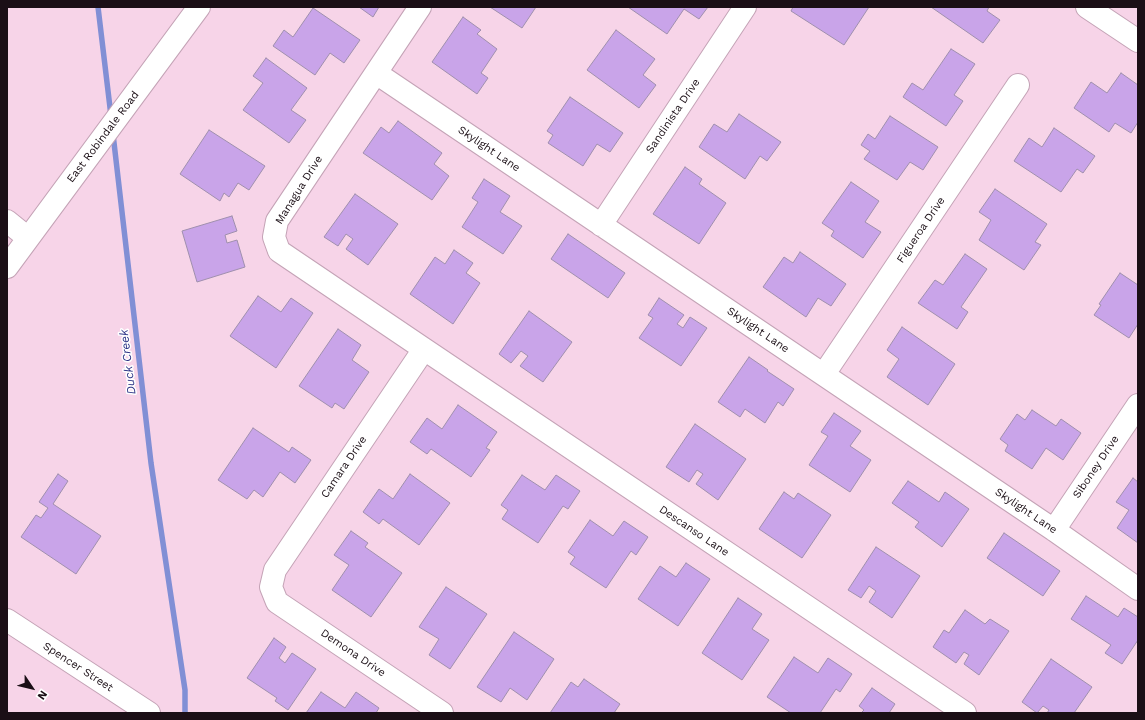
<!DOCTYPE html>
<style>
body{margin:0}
#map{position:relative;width:1145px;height:720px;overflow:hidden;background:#f7d4e8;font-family:"Work Sans",sans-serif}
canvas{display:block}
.frame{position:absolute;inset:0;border:8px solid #1b0f16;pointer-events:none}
.north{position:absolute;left:12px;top:668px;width:40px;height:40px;-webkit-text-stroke:3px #fff;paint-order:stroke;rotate:125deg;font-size:11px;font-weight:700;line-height:16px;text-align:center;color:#1b0f16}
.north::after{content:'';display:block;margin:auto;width:14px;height:18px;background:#1b0f16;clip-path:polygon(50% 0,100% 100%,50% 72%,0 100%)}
</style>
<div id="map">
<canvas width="1145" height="720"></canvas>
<div class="frame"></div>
<div class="north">N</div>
</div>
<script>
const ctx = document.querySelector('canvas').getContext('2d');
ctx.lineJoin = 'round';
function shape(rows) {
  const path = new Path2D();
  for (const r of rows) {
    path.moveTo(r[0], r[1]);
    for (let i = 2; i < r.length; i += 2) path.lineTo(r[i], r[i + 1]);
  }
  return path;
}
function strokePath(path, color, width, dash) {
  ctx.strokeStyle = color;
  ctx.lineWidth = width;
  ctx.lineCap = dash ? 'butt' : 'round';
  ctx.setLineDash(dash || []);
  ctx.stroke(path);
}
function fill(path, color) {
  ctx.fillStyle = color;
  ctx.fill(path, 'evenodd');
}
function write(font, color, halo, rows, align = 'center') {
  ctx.font = font + ' "Work Sans",sans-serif';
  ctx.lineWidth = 3;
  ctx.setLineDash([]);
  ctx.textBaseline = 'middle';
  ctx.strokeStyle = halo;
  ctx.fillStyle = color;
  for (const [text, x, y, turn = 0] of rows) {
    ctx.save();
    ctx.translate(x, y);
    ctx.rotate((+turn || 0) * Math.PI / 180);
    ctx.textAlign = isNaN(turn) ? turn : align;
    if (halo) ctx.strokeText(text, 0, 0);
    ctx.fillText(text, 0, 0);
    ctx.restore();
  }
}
const stream = shape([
 [98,7,111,116],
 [113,134,151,463,185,690,185,713]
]);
const building = shape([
 [359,7,379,7,373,17,359,7],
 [490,7,536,7,522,28,490,7],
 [628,7,708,7,699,19,684,9,667,34,628,7],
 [793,7,869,7,844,45,791,11,793,7],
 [931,7,989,7,987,11,1000,20,983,43,931,7],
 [313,8,360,40,344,63,330,53,315,75,273,46,284,30,293,37,313,8],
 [463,17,481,30,477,34,497,49,481,73,488,78,477,94,432,62,463,17],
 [616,30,655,59,643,75,656,85,639,108,587,70,616,30],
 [951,49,975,64,954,95,963,101,946,126,903,97,912,83,923,90,951,49],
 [266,58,307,88,291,110,306,120,289,143,243,110,263,83,253,76,266,58],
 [1121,73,1138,85,1138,122,1131,133,1115,123,1109,132,1074,108,1091,82,1107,93,1121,73],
 [570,97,623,133,610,152,597,144,583,166,548,143,553,135,547,131,570,97],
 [739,114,781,142,767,161,760,156,745,179,699,147,714,124,727,132,739,114],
 [890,116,938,147,923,170,910,162,897,180,864,159,870,151,861,145,868,134,875,139,890,116],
 [398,121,442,153,434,164,449,176,432,200,363,153,381,127,389,133,398,121],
 [1054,128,1095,156,1083,173,1077,169,1061,192,1014,161,1029,138,1042,147,1054,128],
 [209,130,265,166,249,190,238,183,229,197,224,193,220,201,180,174,209,130],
 [685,167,702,179,699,184,726,203,699,244,653,214,685,167],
 [484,179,510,196,500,212,522,226,503,254,462,227,478,202,472,198,484,179],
 [851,182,879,201,865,222,881,232,863,258,831,236,834,231,822,223,851,182],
 [995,189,1047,224,1035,242,1041,245,1024,270,979,240,991,220,979,212,995,189],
 [355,194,398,224,368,265,346,249,353,239,346,234,338,246,324,237,355,194],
 [232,216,237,231,225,235,227,243,237,240,245,267,197,282,182,231,232,216],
 [568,234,625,273,608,298,551,259,568,234],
 [454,250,473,263,466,273,480,283,453,324,410,294,435,257,445,264,454,250],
 [800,252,846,284,831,306,818,298,806,317,763,287,784,257,793,263,800,252],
 [965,254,987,269,961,307,968,312,957,329,918,303,935,280,943,285,965,254],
 [1120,273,1138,285,1138,324,1129,338,1094,315,1101,305,1099,304,1120,273],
 [258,296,281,312,291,298,313,313,276,368,230,336,258,296],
 [659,298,684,315,677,324,683,328,690,317,707,328,681,366,639,338,653,318,648,315,659,298],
 [529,311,572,342,543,382,520,366,528,356,521,351,511,363,499,354,529,311],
 [902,327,955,364,928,405,887,377,899,359,887,350,902,327],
 [338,329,361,345,352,360,369,372,344,409,335,403,332,408,299,386,338,329],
 [749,357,768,370,767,371,794,389,783,406,778,402,765,423,745,409,740,417,718,402,749,357],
 [458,405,497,432,486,448,490,450,471,477,431,449,427,454,410,442,427,418,442,429,458,405],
 [1032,410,1056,426,1061,419,1081,433,1063,460,1046,448,1032,469,1005,451,1008,445,1000,439,1017,414,1025,420,1032,410],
 [834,413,861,431,850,446,871,460,850,492,809,465,828,436,821,432,834,413],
 [695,424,746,459,718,500,696,484,703,474,697,470,689,482,666,467,695,424],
 [253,428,289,452,292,447,311,460,295,483,280,472,263,497,254,490,247,499,218,480,253,428],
 [58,474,68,481,53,504,101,536,76,574,21,537,36,515,41,518,48,508,39,502,58,474],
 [410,474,450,503,419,545,383,519,379,524,363,512,379,489,393,499,410,474],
 [522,475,545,490,556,475,580,491,568,509,563,506,538,543,502,519,508,510,501,505,522,475],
 [1133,478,1138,482,1138,543,1117,528,1129,510,1116,502,1133,478],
 [908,481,939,502,945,492,969,509,942,547,915,527,919,522,892,503,908,481],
 [784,492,794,499,798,493,831,515,802,558,759,529,784,492],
 [590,520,613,536,624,521,648,537,636,555,631,551,606,588,570,564,575,557,568,552,590,520],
 [351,531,368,543,365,547,402,573,371,617,332,590,349,565,334,555,351,531],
 [1004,533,1060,571,1043,596,987,558,1004,533],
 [876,547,920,576,892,618,869,602,876,591,869,586,861,598,848,590,876,547],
 [686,563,710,579,678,626,638,599,660,566,676,577,686,563],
 [446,587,487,614,450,669,429,655,439,639,419,627,446,587],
 [1086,596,1118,617,1124,608,1138,617,1138,640,1122,664,1105,653,1111,645,1071,619,1086,596],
 [738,598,762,614,752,629,769,640,742,680,702,653,738,598],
 [965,610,985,624,990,619,1009,631,979,675,964,664,969,655,964,652,956,663,933,647,944,630,949,633,965,610],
 [514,632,554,659,527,700,510,688,501,702,477,687,514,632],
 [274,638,286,647,279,658,285,663,292,653,316,669,288,710,275,701,277,698,247,678,274,638],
 [794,657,818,673,828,658,852,674,840,692,836,689,820,713,791,713,767,697,794,657],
 [1051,659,1092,687,1074,713,1047,713,1049,710,1043,706,1037,713,1022,702,1051,659],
 [584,679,620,704,614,713,550,713,571,682,578,687,584,679],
 [872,688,895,704,889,713,861,713,864,710,859,706,872,688],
 [321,692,345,708,356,692,379,708,376,713,306,713,321,692]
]);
const minor = shape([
 [420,7,277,221,274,237,279,251,424,349,965,713],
 [1087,7,1138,41],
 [376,73,1054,530,1138,589],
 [7,221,28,238],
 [601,225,745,7],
 [7,267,199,7],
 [424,349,275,570,271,587,277,602,442,713],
 [824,374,1018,85],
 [1054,530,1138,405],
 [7,620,149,713]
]);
const streetNames = [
 ["Sandinista Drive",673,116,-56],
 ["East Robindale Road",103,137,-53],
 ["Skylight Lane",489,149,34],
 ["Managua Drive",299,190,-58],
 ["Figueroa Drive",921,230,-56],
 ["Skylight Lane",758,330,34],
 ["Camara Drive",344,467,-56],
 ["Siboney Drive",1096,467,-56],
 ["Skylight Lane",1026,511,34],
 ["Descanso Lane",694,531,34],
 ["Demona Drive",353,653,34],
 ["Spencer Street",78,667,33]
];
const waterNames = [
 ["Duck Creek",128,362,-97]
];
strokePath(stream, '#818fd5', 5.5);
fill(building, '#c9a4e9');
strokePath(building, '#9f8fad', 1);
strokePath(minor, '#c4a3b6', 24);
strokePath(minor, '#fff', 22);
write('11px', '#1b0f16', '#fff', streetNames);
write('italic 12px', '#2f3687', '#fff', waterNames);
</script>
